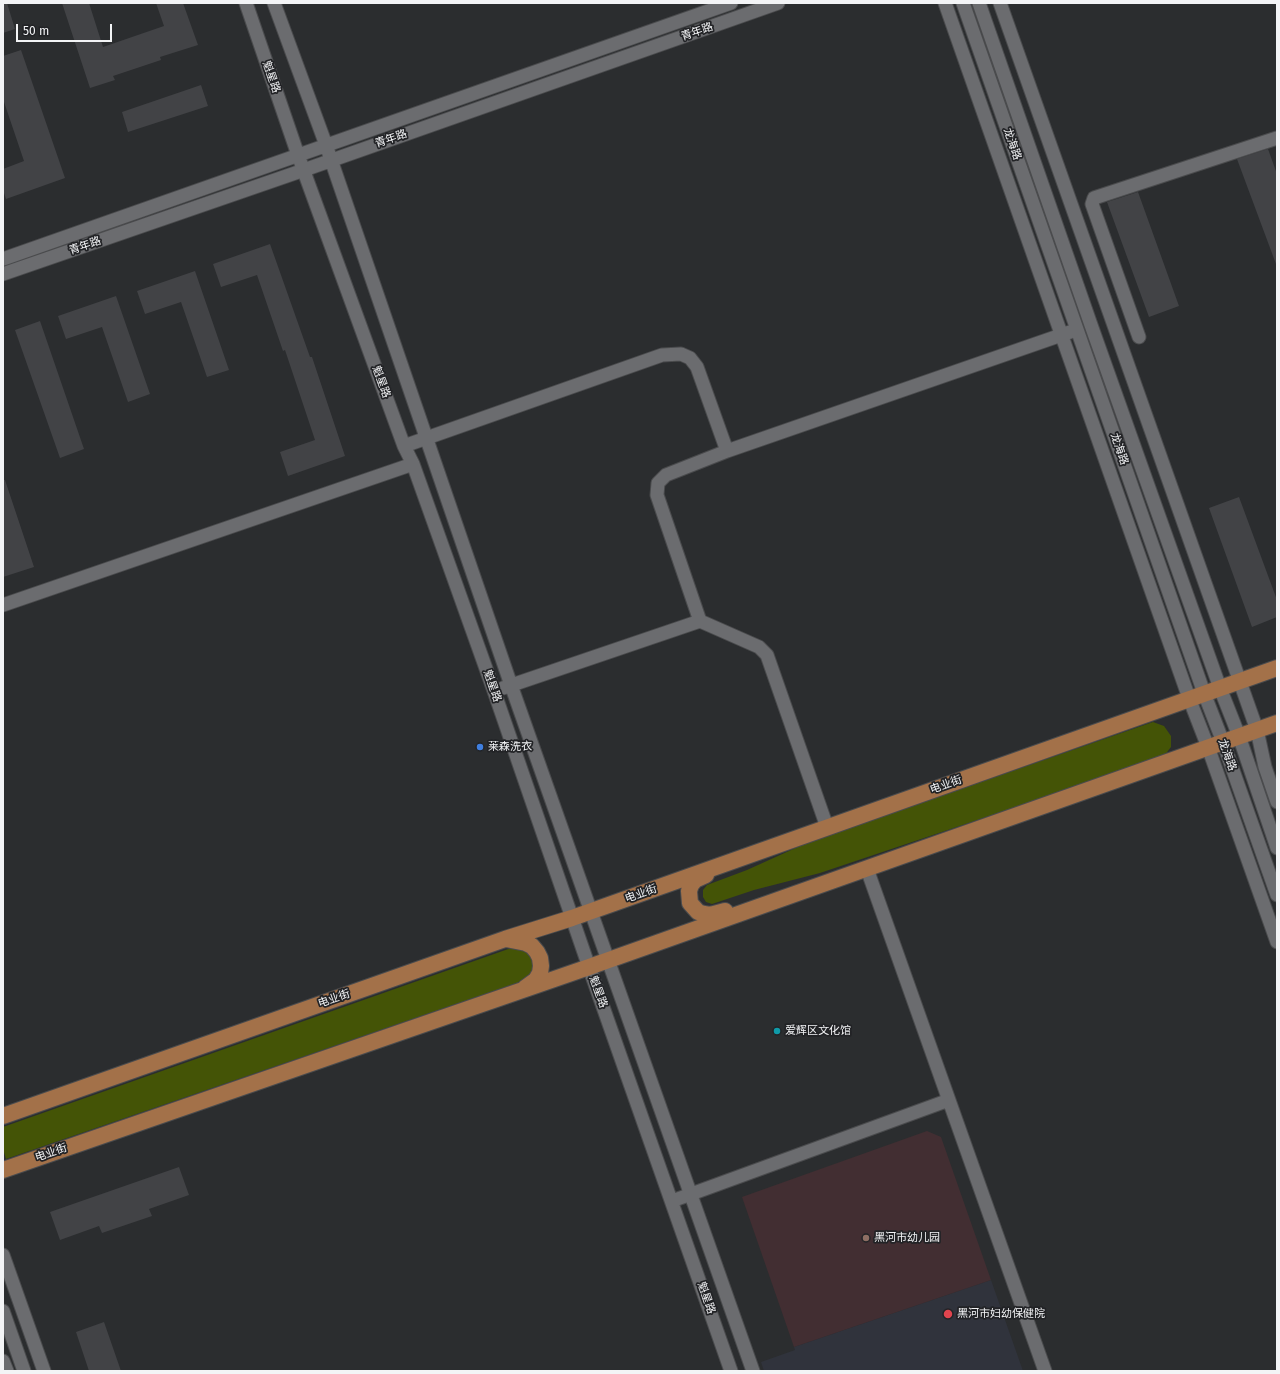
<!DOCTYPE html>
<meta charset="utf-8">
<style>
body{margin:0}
#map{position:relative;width:1280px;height:1374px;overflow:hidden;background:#2b2d2f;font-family:"Fira Sans",sans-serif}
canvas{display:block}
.frame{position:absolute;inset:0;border:4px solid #f3f4f6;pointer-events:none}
.scale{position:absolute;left:16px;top:24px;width:96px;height:18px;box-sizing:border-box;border:2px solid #f3f4f6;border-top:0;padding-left:5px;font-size:12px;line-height:14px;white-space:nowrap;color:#f3f4f6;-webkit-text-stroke:3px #222326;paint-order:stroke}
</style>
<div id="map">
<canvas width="1280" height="1374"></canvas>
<div class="frame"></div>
<div class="scale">50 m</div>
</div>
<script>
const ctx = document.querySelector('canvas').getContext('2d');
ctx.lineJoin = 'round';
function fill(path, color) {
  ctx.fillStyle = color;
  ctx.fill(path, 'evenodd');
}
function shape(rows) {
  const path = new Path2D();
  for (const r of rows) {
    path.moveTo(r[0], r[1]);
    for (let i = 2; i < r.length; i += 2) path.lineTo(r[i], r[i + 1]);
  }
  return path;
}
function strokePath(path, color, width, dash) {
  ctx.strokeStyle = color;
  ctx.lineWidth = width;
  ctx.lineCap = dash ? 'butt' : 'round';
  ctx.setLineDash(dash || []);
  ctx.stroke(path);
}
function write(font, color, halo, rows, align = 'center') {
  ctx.font = font + ' "Fira Sans","Noto Sans SC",sans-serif';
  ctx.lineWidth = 3.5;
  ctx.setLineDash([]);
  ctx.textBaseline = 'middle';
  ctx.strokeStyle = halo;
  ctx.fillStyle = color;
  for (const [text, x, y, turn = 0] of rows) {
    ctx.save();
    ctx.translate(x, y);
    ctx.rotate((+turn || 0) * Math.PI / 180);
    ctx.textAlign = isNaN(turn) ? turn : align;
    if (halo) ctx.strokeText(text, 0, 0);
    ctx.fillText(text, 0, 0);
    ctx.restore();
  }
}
const built = shape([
 [991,1280,1023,1371,764,1371,761,1362,795,1350,794,1347]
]);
const education = shape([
 [927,1131,941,1137,991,1280,794,1347,742,1197]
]);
const green = shape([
 [1153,722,1164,726,1171,736,1171,747,1164,756,1159,759,820,873,754,890,712,904,706,902,703,897,703,890,707,885,747,870,811,841],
 [514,947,524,948,534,959,532,975,523,981,6,1159,3,1149,3,1127]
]);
const building = shape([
 [3,3,7,3,15,29,3,33],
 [62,3,89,3,103,47,164,26,156,3,183,3,198,45,160,57,161,60,113,76,115,80,90,88],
 [21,50,65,178,6,199,3,190,3,169,24,161,3,99,3,56],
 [201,85,208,106,128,132,122,112],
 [1268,149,1277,174,1277,264,1276,264,1237,159],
 [1138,192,1179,306,1149,317,1107,202],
 [270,244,310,357,312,357,345,456,288,476,280,452,315,440,285,350,283,351,257,275,221,287,213,264],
 [195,271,229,370,207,377,181,302,145,314,137,291],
 [116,296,150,394,128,402,102,327,66,339,58,316],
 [40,321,84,449,60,458,15,330],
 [3,480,5,480,34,567,3,577],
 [1239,497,1277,600,1277,617,1252,627,1209,508],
 [179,1167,189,1195,149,1209,152,1216,102,1233,99,1226,60,1240,50,1212],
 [104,1322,121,1371,89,1371,76,1332]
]);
const minor = shape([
 [246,3,298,155,404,446,413,464,494,691,589,967,731,1371],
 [274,3,326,145,511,685,753,1371],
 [945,3,1189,698,1208,747,1277,942],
 [963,3,1204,693,1223,742,1277,895],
 [979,3,1091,325,1220,688,1239,736,1277,848],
 [1000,3,1257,730,1265,767,1277,802],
 [3,259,731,3],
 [3,274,304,170,778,3],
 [1139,337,1092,204,1094,198,1277,138],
 [404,446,662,355,681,354,690,358,697,367,727,451],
 [3,605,413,464],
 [700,621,759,647,767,655,827,827],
 [503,688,700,621,657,495,658,483,666,475,727,451,1070,332],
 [867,869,1045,1371],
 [672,1201,949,1100],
 [3,1255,44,1371],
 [3,1311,24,1371],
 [3,1361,7,1371]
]);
const major = shape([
 [706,875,695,880,691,885,689,891,690,903,698,912,704,914,710,915,725,911],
 [506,939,526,943,532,946,537,952,540,958,541,966,540,973,536,980,525,988],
 [3,1116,505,939,572,918,1277,668],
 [3,1170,589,967,1277,723]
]);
const markers = [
 [480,747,4,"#3f7fe0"],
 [777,1031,4,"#0f9aa8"],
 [866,1238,4,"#8d6e63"],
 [948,1314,5,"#e0444e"]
];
const streetNames = [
 ["青年路",697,32,-19],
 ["魁星路",271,77,71],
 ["青年路",391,139,-19],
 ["龙海路",1012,144,71],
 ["青年路",85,246,-19],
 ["魁星路",381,382,70],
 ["龙海路",1119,449,71],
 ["魁星路",492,686,71],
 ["龙海路",1227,755,70],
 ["电业街",946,785,-20],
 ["电业街",641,894,-20],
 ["魁星路",598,992,70],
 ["电业街",334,999,-19],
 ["电业街",51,1153,-19],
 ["魁星路",706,1298,71]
];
const poiNames = [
 ["莱森洗衣",488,747],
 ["爱辉区文化馆",785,1031],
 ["黑河市幼儿园",874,1238],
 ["黑河市妇幼保健院",957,1314]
];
fill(built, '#30333c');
fill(education, '#422e32');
fill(green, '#445406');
fill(building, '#424346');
strokePath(minor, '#4a4b4d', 15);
strokePath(major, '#4a4b4d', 18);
strokePath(minor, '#6b6c6f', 13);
strokePath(major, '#a37149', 16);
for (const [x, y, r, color] of markers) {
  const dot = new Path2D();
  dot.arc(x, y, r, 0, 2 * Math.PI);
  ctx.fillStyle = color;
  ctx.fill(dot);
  strokePath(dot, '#222326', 1.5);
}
write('11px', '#f3f4f6', '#222326', streetNames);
write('11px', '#f3f4f6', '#222326', poiNames, 'left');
</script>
